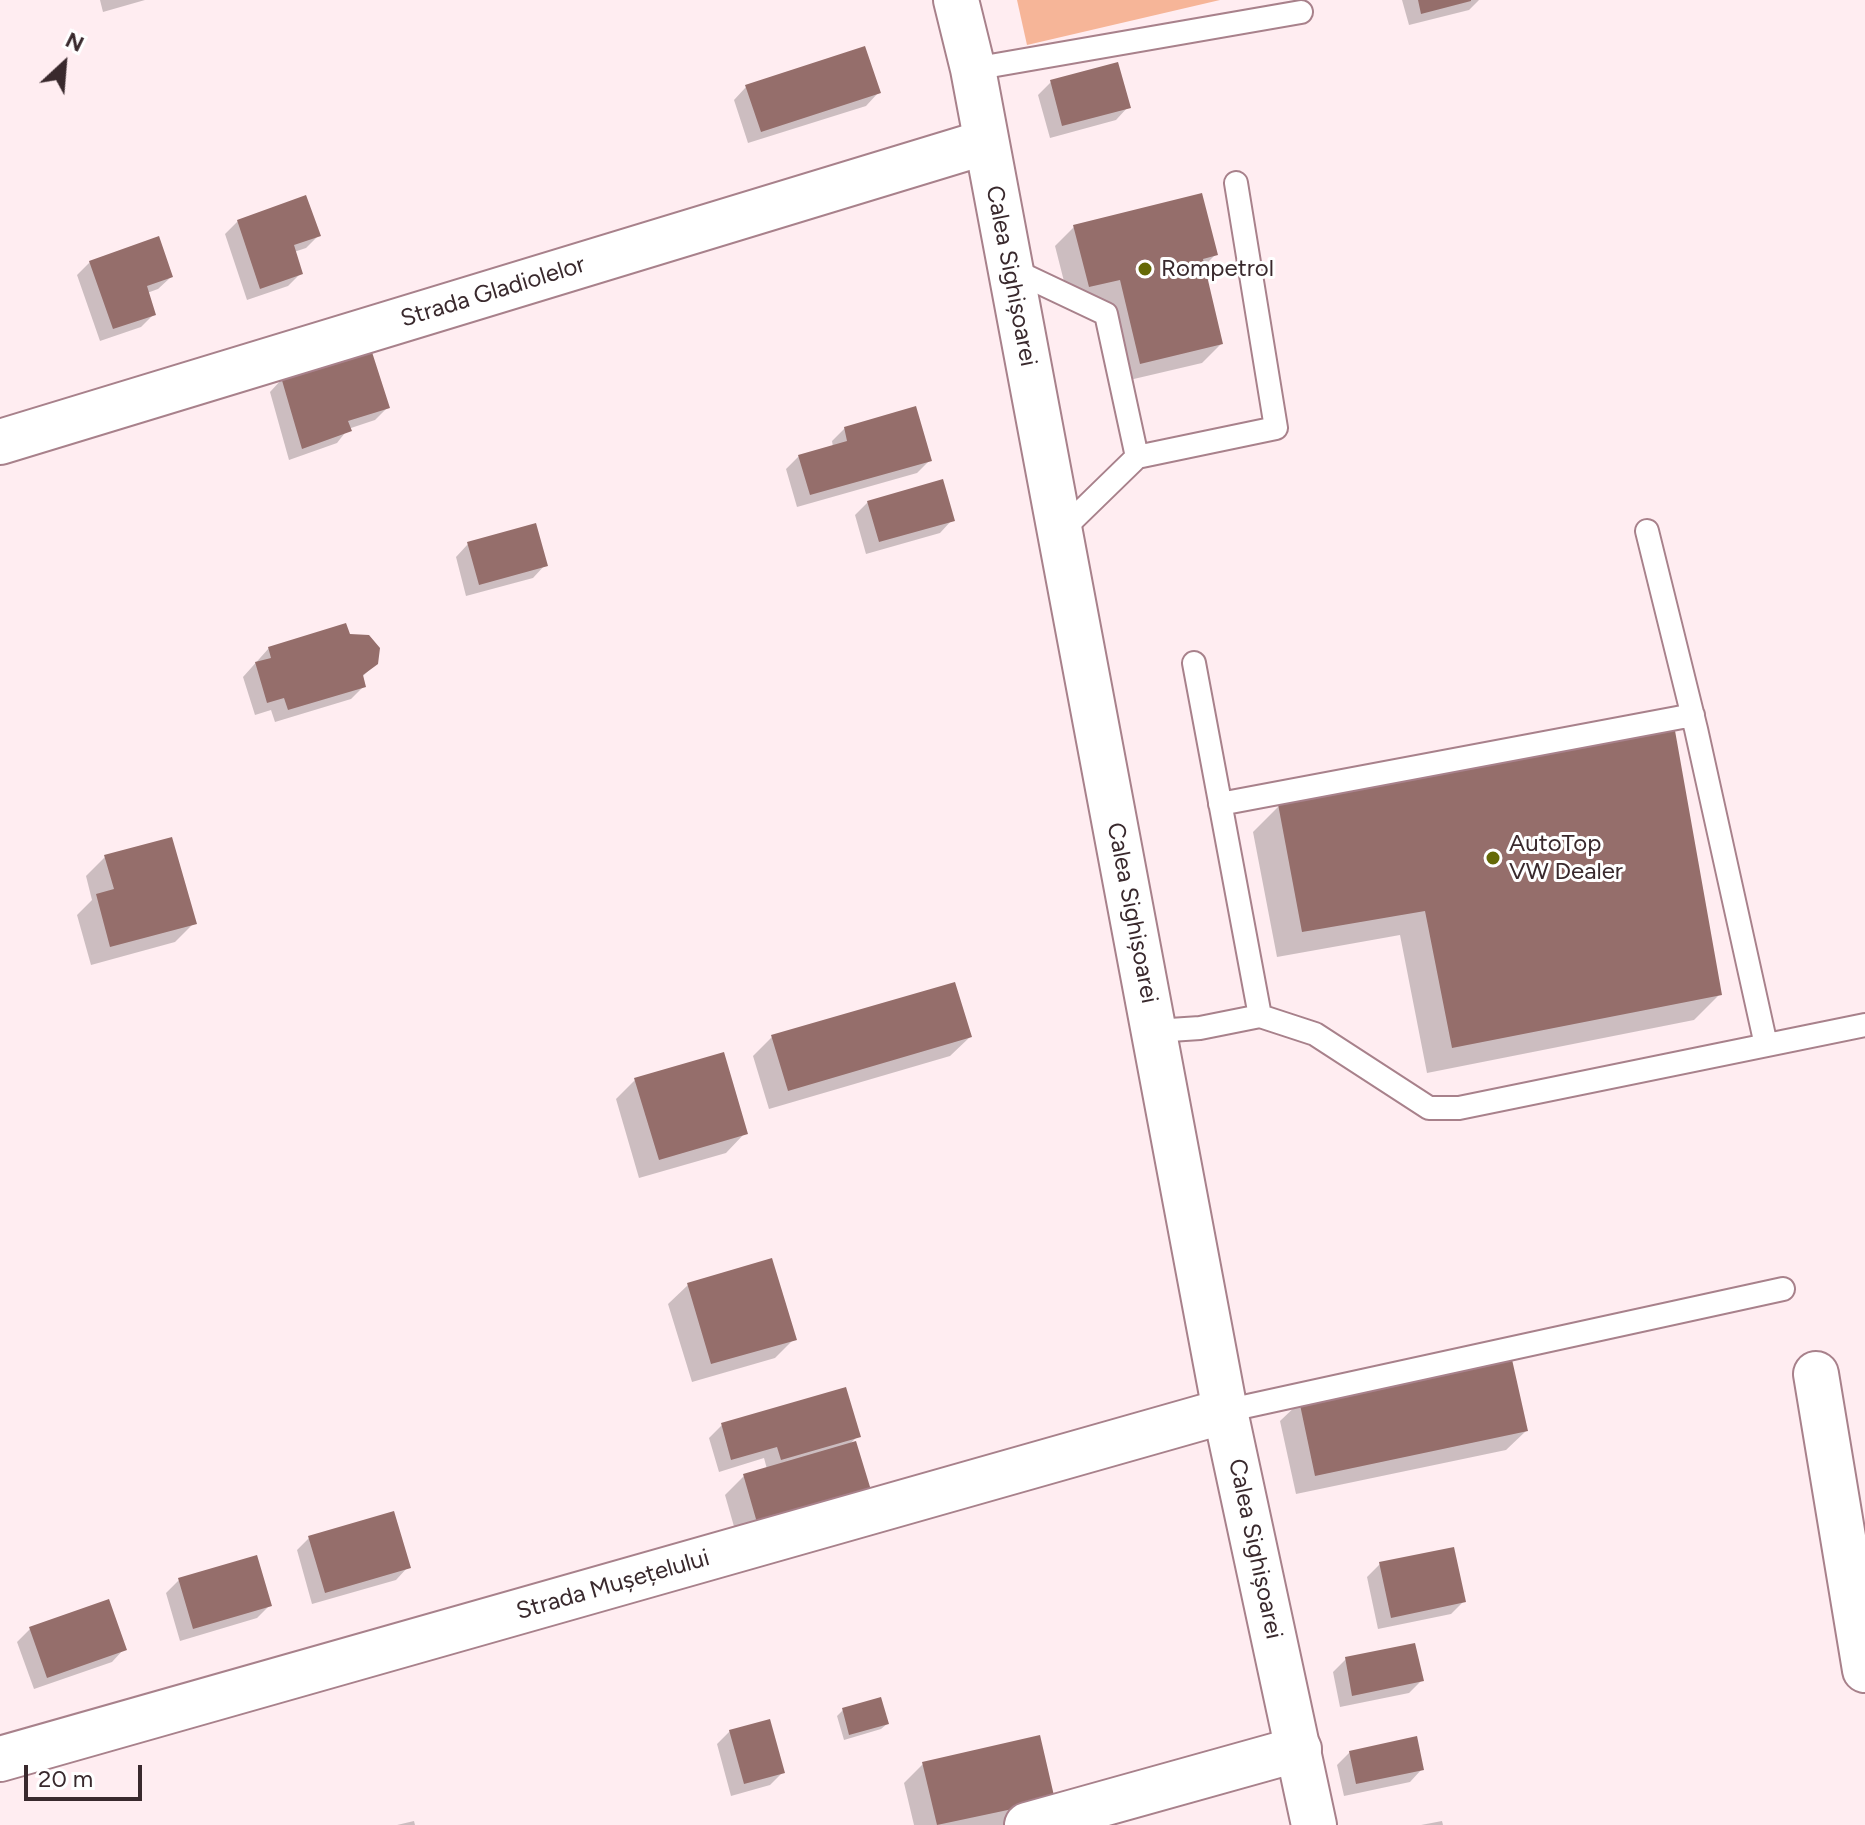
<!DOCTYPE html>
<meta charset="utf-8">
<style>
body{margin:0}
#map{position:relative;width:1865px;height:1825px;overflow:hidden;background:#ffedf1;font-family:Figtree,sans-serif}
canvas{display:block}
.north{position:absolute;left:24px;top:24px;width:80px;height:80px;-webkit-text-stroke:6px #fff;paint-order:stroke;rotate:26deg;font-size:22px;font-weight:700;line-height:32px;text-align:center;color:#39292d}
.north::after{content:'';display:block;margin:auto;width:28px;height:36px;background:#39292d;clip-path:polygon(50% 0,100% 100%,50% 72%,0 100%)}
.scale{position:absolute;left:24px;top:1765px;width:118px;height:36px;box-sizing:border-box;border:4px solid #39292d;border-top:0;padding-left:10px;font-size:24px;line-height:28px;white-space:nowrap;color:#39292d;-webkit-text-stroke:6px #fff;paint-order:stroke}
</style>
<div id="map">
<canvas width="1865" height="1825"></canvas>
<div class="north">N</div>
<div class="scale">20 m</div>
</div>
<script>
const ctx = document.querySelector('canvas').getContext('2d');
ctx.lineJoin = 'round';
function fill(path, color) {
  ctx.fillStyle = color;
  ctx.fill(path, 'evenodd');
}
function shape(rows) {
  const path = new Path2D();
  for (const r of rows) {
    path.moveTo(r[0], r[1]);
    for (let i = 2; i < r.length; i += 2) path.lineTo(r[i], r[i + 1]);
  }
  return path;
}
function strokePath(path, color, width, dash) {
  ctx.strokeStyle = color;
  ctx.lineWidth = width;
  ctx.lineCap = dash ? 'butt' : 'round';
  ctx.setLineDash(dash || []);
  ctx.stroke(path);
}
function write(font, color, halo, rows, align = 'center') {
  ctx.font = font + ' Figtree,sans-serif';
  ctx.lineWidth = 6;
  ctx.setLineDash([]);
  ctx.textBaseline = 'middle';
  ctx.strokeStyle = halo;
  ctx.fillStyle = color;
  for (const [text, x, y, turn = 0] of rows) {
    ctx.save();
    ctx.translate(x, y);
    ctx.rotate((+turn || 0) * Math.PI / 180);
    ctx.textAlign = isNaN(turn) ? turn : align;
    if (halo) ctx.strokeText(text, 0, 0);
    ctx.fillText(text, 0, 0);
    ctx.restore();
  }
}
const green = shape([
 [1017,0,1220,0,1027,45]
]);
const shadow = shape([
 [100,0,145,0,103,12],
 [1402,0,1479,0,1469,10,1409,25],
 [1051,82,1128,107,1116,120,1050,138,1038,95],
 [746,87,878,93,866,106,748,143,734,100],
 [238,221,319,235,306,248,294,252,301,273,288,286,247,300,225,234],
 [1074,227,1216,254,1203,267,1221,344,1202,363,1121,382,1101,298,1070,305,1055,246],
 [90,262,171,277,158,289,147,293,154,314,141,327,100,341,77,275],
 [282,379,387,408,375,420,348,429,337,443,289,460,270,392],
 [845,428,930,460,917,473,797,507,786,469,799,456,833,447,832,441],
 [868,502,952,520,940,533,866,554,855,515],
 [468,544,545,565,533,578,466,596,456,557],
 [269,648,376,663,361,678,364,686,351,699,275,722,271,710,255,715,243,677],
 [1279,806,1720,994,1694,1020,1427,1073,1400,935,1277,957,1253,832],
 [105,857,194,923,175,942,91,965,77,915,92,900,86,876],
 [772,1037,970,1037,950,1056,769,1109,753,1056],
 [635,1080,745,1133,726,1153,639,1178,616,1099],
 [688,1285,794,1339,775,1358,692,1382,668,1304],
 [1300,1402,1526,1431,1506,1450,1296,1494,1280,1421],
 [722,1425,858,1436,741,1551,725,1495,744,1476,767,1469,764,1458,719,1472,709,1438],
 [309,1538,408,1567,396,1580,312,1604,297,1550],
 [1380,1564,1464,1601,1451,1614,1378,1629,1367,1577],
 [179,1580,270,1605,257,1618,180,1641,166,1593],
 [30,1629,124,1649,112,1662,34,1689,17,1642],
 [1346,1659,1422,1680,1409,1693,1340,1707,1333,1672],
 [843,1710,887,1724,881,1729,844,1740,837,1716],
 [730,1731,783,1772,770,1785,731,1796,717,1744],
 [1350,1752,1422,1769,1410,1782,1344,1796,1337,1765],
 [923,1764,1034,1818,1004,1825,914,1825,904,1783],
 [414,1821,415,1825,397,1825],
 [1442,1821,1443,1825,1421,1825]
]);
const building = shape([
 [1418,0,1471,0,1471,1,1421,14],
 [865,46,881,93,761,132,745,85],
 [1118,62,1131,108,1062,126,1050,80],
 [1202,193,1218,255,1203,259,1223,344,1140,364,1120,280,1089,287,1073,225],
 [306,195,321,236,294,245,303,274,260,289,237,220],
 [159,236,173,277,147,286,156,315,113,329,89,261],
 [371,349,390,408,348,421,352,431,302,449,281,377],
 [916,406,932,461,810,495,798,455,847,441,844,427],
 [943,479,955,521,879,542,867,501],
 [536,523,548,566,479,585,467,542],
 [346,623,350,634,369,635,380,648,378,664,363,675,366,687,288,710,284,698,267,703,255,662,271,658,268,647],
 [1674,725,1722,995,1452,1048,1425,911,1302,932,1278,804],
 [172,837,197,924,110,947,96,894,114,889,104,855],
 [955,982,972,1037,788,1091,771,1035],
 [724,1052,748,1134,659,1160,634,1078],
 [772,1258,797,1340,711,1364,687,1283],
 [1511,1355,1528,1431,1315,1476,1299,1400],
 [846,1387,861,1437,781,1460,777,1447,731,1460,721,1423],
 [856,1441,874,1500,760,1533,743,1474],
 [394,1511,411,1568,325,1593,308,1536],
 [1454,1547,1466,1602,1391,1618,1379,1562],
 [257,1555,272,1606,193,1629,178,1578],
 [109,1599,127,1650,47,1678,29,1627],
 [1415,1643,1424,1681,1352,1696,1345,1657],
 [881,1697,889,1724,849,1735,842,1708],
 [770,1719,785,1773,744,1784,729,1730],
 [1040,1735,1055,1800,937,1825,922,1762],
 [1417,1736,1424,1770,1356,1784,1349,1751]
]);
const service = shape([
 [973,69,1301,12],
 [1011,269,1106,314,1137,457],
 [1647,531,1696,729,1766,1045],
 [1059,533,1137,457,1276,428,1236,183],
 [1194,663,1260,1016],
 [1220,804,1693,715],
 [1155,1031,1200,1028,1260,1016,1315,1034,1429,1108,1459,1108,1865,1025],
 [1225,1411,1783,1289]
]);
const minor = shape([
 [0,442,986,142],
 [1816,1374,1865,1670],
 [0,1759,1225,1411],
 [1027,1825,1299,1749]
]);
const trunk = shape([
 [956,0,973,69,1225,1411,1314,1825]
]);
const markers = [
 [1145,269,8,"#656907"],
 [1493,858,8,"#656907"]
];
const poiNames = [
 ["Rompetrol",1161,269],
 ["AutoTop",1509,844],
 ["VW Dealer",1509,872]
];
const streetNames = [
 ["Calea Sighișoarei",1011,276,79],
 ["Strada Gladiolelor",493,292,-17],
 ["Calea Sighișoarei",1132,913,79],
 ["Calea Sighișoarei",1255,1549,78],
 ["Strada Mușețelului",613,1585,-16]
];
fill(green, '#f6b598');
fill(shadow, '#0003');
fill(building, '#956e6b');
strokePath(service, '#a8818b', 26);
strokePath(minor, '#a8818b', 48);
strokePath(trunk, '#a8818b', 48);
strokePath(service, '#fff', 22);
strokePath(minor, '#fff', 44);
strokePath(trunk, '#fff', 44);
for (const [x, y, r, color] of markers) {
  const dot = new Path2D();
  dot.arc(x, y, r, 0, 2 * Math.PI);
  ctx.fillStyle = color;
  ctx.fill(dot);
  strokePath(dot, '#fff', 3);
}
write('24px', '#39292d', '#fff', poiNames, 'left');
write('24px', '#39292d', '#fff', streetNames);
</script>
